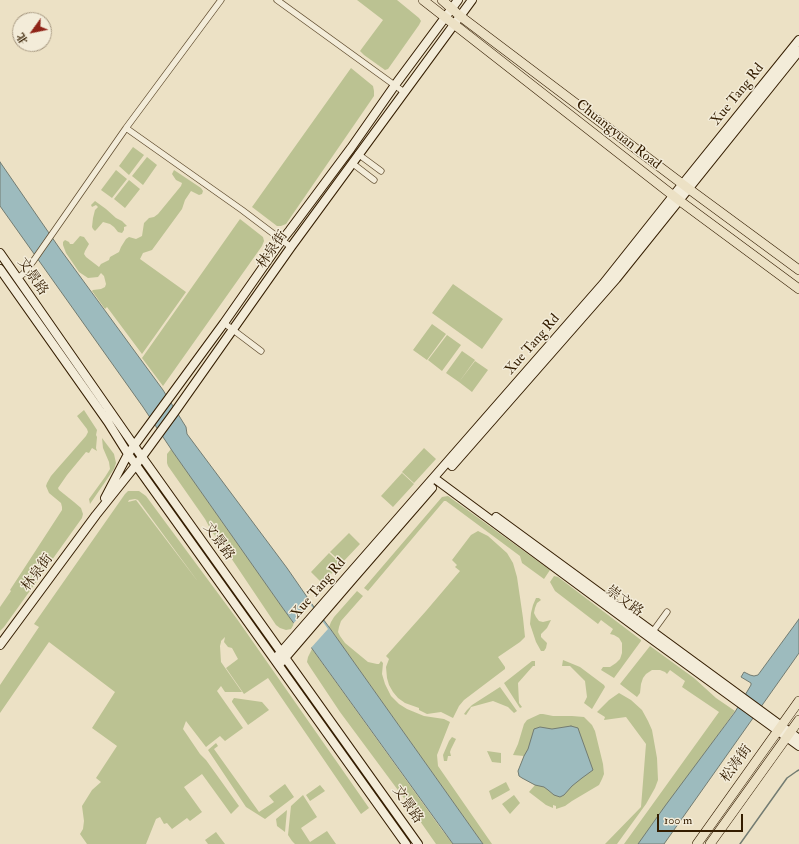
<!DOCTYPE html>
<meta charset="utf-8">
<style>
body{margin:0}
#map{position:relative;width:799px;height:844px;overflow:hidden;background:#ece1c5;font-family:"IM FELL Double Pica","Noto Serif SC",serif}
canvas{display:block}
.north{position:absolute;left:12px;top:12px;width:40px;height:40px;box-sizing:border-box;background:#f3ecd9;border:1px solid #a79982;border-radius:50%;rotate:237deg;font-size:11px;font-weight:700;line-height:16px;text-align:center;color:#341d00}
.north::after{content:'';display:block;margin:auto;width:14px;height:18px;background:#8f2418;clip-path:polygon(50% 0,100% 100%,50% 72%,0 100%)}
.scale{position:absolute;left:657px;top:814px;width:86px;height:18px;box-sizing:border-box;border:2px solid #341d00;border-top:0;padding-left:5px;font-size:12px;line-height:14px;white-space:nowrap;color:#341d00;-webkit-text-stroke:3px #f3ecd9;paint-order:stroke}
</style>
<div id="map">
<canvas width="799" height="844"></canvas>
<div class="north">北</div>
<div class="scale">100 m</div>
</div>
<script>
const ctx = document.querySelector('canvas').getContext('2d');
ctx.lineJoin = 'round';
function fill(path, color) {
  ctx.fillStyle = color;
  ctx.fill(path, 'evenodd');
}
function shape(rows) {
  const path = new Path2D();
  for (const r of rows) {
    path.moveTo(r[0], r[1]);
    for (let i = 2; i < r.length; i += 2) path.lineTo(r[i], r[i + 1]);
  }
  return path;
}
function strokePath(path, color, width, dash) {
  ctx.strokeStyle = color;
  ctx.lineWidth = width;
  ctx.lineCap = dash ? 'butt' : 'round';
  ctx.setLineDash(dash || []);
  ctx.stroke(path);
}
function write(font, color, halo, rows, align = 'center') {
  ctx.font = font + ' "IM FELL Double Pica","Noto Serif SC",serif';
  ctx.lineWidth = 3;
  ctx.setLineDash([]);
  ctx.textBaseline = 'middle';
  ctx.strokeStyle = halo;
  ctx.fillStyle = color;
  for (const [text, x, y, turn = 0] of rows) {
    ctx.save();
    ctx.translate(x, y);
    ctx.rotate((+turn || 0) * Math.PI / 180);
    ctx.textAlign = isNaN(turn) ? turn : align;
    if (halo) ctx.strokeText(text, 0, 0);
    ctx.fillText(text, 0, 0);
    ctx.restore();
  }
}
const green = shape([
 [357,0,397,0,419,18,421,21,419,25,388,69,385,70,364,55,360,51,383,20],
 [351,68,373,86,374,91,374,96,286,224,281,226,277,226,252,207],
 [133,147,144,155,129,175,119,166],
 [147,157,157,165,143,185,132,176],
 [116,170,127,179,112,198,101,190],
 [174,170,201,188,203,191,202,194,199,195,191,191,185,200,182,209,152,250,143,253,140,259,186,292,142,354,107,307,105,309,92,291,93,290,101,289,105,287,106,284,104,276,101,273,98,277,88,278,79,272,66,253,63,245,63,242,65,240,69,242,70,244,73,244,80,236,84,237,89,244,85,251,84,254,86,257,99,267,101,264,109,260,110,257,119,252,121,247,126,239,129,237,136,239,142,236,144,223,149,218,154,217,158,214,181,186,182,183,176,180,172,174],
 [129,180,140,189,125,208,114,199],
 [95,201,106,209,116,218,122,221,127,226,124,227,124,230,122,233,118,232,114,227,110,224,103,222,97,229,95,231,93,229,92,227,93,218,95,210,98,207,96,205,92,207,91,205],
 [240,219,263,237,264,241,262,246,163,386,142,358],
 [453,284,503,319,482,349,432,313],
 [432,324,446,334,427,360,413,350],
 [447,335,461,345,442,371,428,360],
 [462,351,475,360,459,382,446,373],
 [475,361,488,370,472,392,459,382],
 [84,410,97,430,96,435,97,437,96,448,97,451,92,448,89,453,86,452,67,475,58,488,59,490,74,502,81,508,83,514,82,518,4,627,0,631,0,607,11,591,10,590,62,510,62,507,61,503,49,493,46,486,47,483,51,476,57,469,86,436,88,432,87,429,77,416],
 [102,438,114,454,116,463,114,469,90,504,89,499,105,477,110,469,109,462,103,448],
 [424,448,436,459,414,483,402,472],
 [171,449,294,624,291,629,286,630,280,628,276,625,223,546,212,532,205,519,168,466,167,463,167,454],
 [402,473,414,484,393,507,381,496],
 [128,491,139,491,146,496,237,619,369,808,361,814,268,678,244,694,226,668,238,659,232,648,228,647,224,642,225,637,221,641,221,642,220,646,221,662,242,692,225,692,221,686,217,691,243,728,225,741,220,736,206,747,186,721,183,729,200,754,206,760,239,806,231,814,202,774,184,787,202,812,190,821,187,818,172,829,167,823,164,824,160,817,156,819,146,844,87,844,80,834,83,829,84,821,82,806,92,790,101,782,96,778,117,746,92,728,115,692,49,642,0,713,0,685,39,627,34,624,125,494],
 [135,499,138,500,199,583,136,500,128,502,129,500],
 [448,496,550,570,544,579,522,563,520,556,446,501,444,501,368,591,364,588,442,497],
 [478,531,488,536,507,553,513,563,517,577,523,618,525,637,520,642,498,657,505,667,505,669,464,700,459,706,453,718,441,712,427,714,419,710,419,708,405,703,398,698,393,692,389,685,387,678,386,667,389,659,386,656,426,611,460,571,455,567,457,565,452,560,471,535],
 [349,533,360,544,342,563,330,552],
 [329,553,341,564,322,583,311,572],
 [554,576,558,577,641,640,641,641,614,678,601,670,603,667,610,667,616,663,620,659,622,653,622,643,619,638,614,635,610,634,613,629,601,620,598,624,555,591,550,582],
 [357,591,363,596,341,621,339,627,338,632,340,636,345,643,368,662,377,664,379,664,381,661,383,663,382,674,385,684,391,696,399,704,407,709,424,716,444,719,450,722,437,755,438,766,492,844,483,844,329,627,331,622,334,617],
 [536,598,539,598,541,600,537,603,535,608,534,613,536,617,539,621,543,622,551,620,547,628,541,634,541,637,547,643,546,648,544,651,541,651,536,642,530,624,531,613,533,605],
 [650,646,694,678,716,698,735,711,640,844,624,844,719,712,682,687,685,681,670,670,667,674,665,672,660,670,652,670,646,674,643,678,641,684,640,693,637,697,620,684],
 [312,649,442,830,453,844,436,844,406,801,340,712,310,667,307,662,308,657],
 [563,660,580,667,604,685,605,687,592,709,584,703,587,697,585,681,570,666,562,666],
 [532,661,535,661,535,666,533,666,518,683,519,703,522,707,520,708,504,683],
 [500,687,517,711,514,713,508,707,493,701,471,707,470,709,466,715,464,714,467,710,472,705],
 [619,693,631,700,642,710,648,721,652,730,657,758,658,780,655,788,646,804,617,844,605,844,641,807,646,744,626,717,604,720,605,717,597,712,609,700],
 [234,698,262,702,269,710,248,725,232,702,232,701],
 [540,714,543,714,553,716,572,716,584,717,592,725,595,731,603,764,604,774,602,779,599,785,572,801,565,806,556,809,556,806,553,805,553,808,546,805,529,792,535,785,522,778,519,776,518,771,524,756,513,755,518,744,524,724,527,720],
 [452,737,456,739,451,749,450,752,451,756,448,756,447,761,444,761,443,755,449,741],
 [216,743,218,746,214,749,259,812,274,802,269,796,285,784,294,797,265,819,246,807,208,750],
 [487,751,501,753,501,763,492,762],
 [506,782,510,790,492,800,489,791],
 [320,785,325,791,310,801,306,795],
 [303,795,317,817,301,828,310,842,327,831,336,844,295,844,292,841,288,835,291,806],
 [514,795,520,803,510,814,502,804],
 [287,810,285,832,277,826,276,819],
 [216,832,225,844,208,844,205,840]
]);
const water = shape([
 [0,162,60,249,163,390,186,427,187,434,287,568,314,607,329,627,483,844,453,844,282,607,173,452,143,407,0,206,0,162],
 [799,619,799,653,664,844,638,844,665,806,735,712,751,685,751,683,741,677,744,672,750,675,754,676,758,675,799,619],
 [571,726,578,728,579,731,593,770,582,778,572,786,564,795,560,797,554,795,548,790,544,787,535,785,522,778,519,776,518,771,524,756,528,749,534,729,540,727,552,729,571,726]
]);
const pier = shape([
 [310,604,328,629,310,649,293,624]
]);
const stream = shape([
 [740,844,787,778,797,771,799,770]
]);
const street = shape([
 [277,0,404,92],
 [126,128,242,210,291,247],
 [358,154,381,171],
 [352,163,374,180],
 [18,278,23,274,34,260,126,128,221,0],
 [224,323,261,351],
 [651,634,667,612]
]);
const secondary = shape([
 [0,253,142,457,418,844],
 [0,269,108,422,128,454,406,844],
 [452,466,616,279,799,51],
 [434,478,649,637,799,746],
 [105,498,128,454,224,323,282,240,290,230,351,148,395,85,458,0],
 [496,517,799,739],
 [0,645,96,515,136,465,174,413,291,247,472,0],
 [275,659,603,284,673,196,799,40],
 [279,665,352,580,432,488]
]);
const primary = shape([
 [423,0,680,201,799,289],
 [442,0,460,16,689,189,799,270],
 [697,844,799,701],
 [710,844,799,720]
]);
const streetNames = [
 ["Xue Tang Rd",738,95,-51],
 ["Chuangyuan Road",618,135,38],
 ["林泉街",273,250,-55],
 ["文景路",32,277,55],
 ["Xue Tang Rd",533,345,-49],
 ["文景路",218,542,54],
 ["林泉街",38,573,-53],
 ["Xue Tang Rd",319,589,-49],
 ["崇文路",624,602,36],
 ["松涛街",737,764,-54],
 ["文景路",407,805,55]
];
fill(green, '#bbc292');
fill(water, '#9dbbbe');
strokePath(water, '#737c72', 1);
fill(pier, '#ece1c5');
strokePath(stream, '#737c72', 1.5);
strokePath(street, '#624e31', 7);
strokePath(secondary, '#341d00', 10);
strokePath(primary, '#341d00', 10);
strokePath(street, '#f3ecd9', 5.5);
strokePath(secondary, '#f3ecd9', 8);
strokePath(primary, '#ece1c5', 9);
write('14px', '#341d00', '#f3ecd9', streetNames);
</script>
